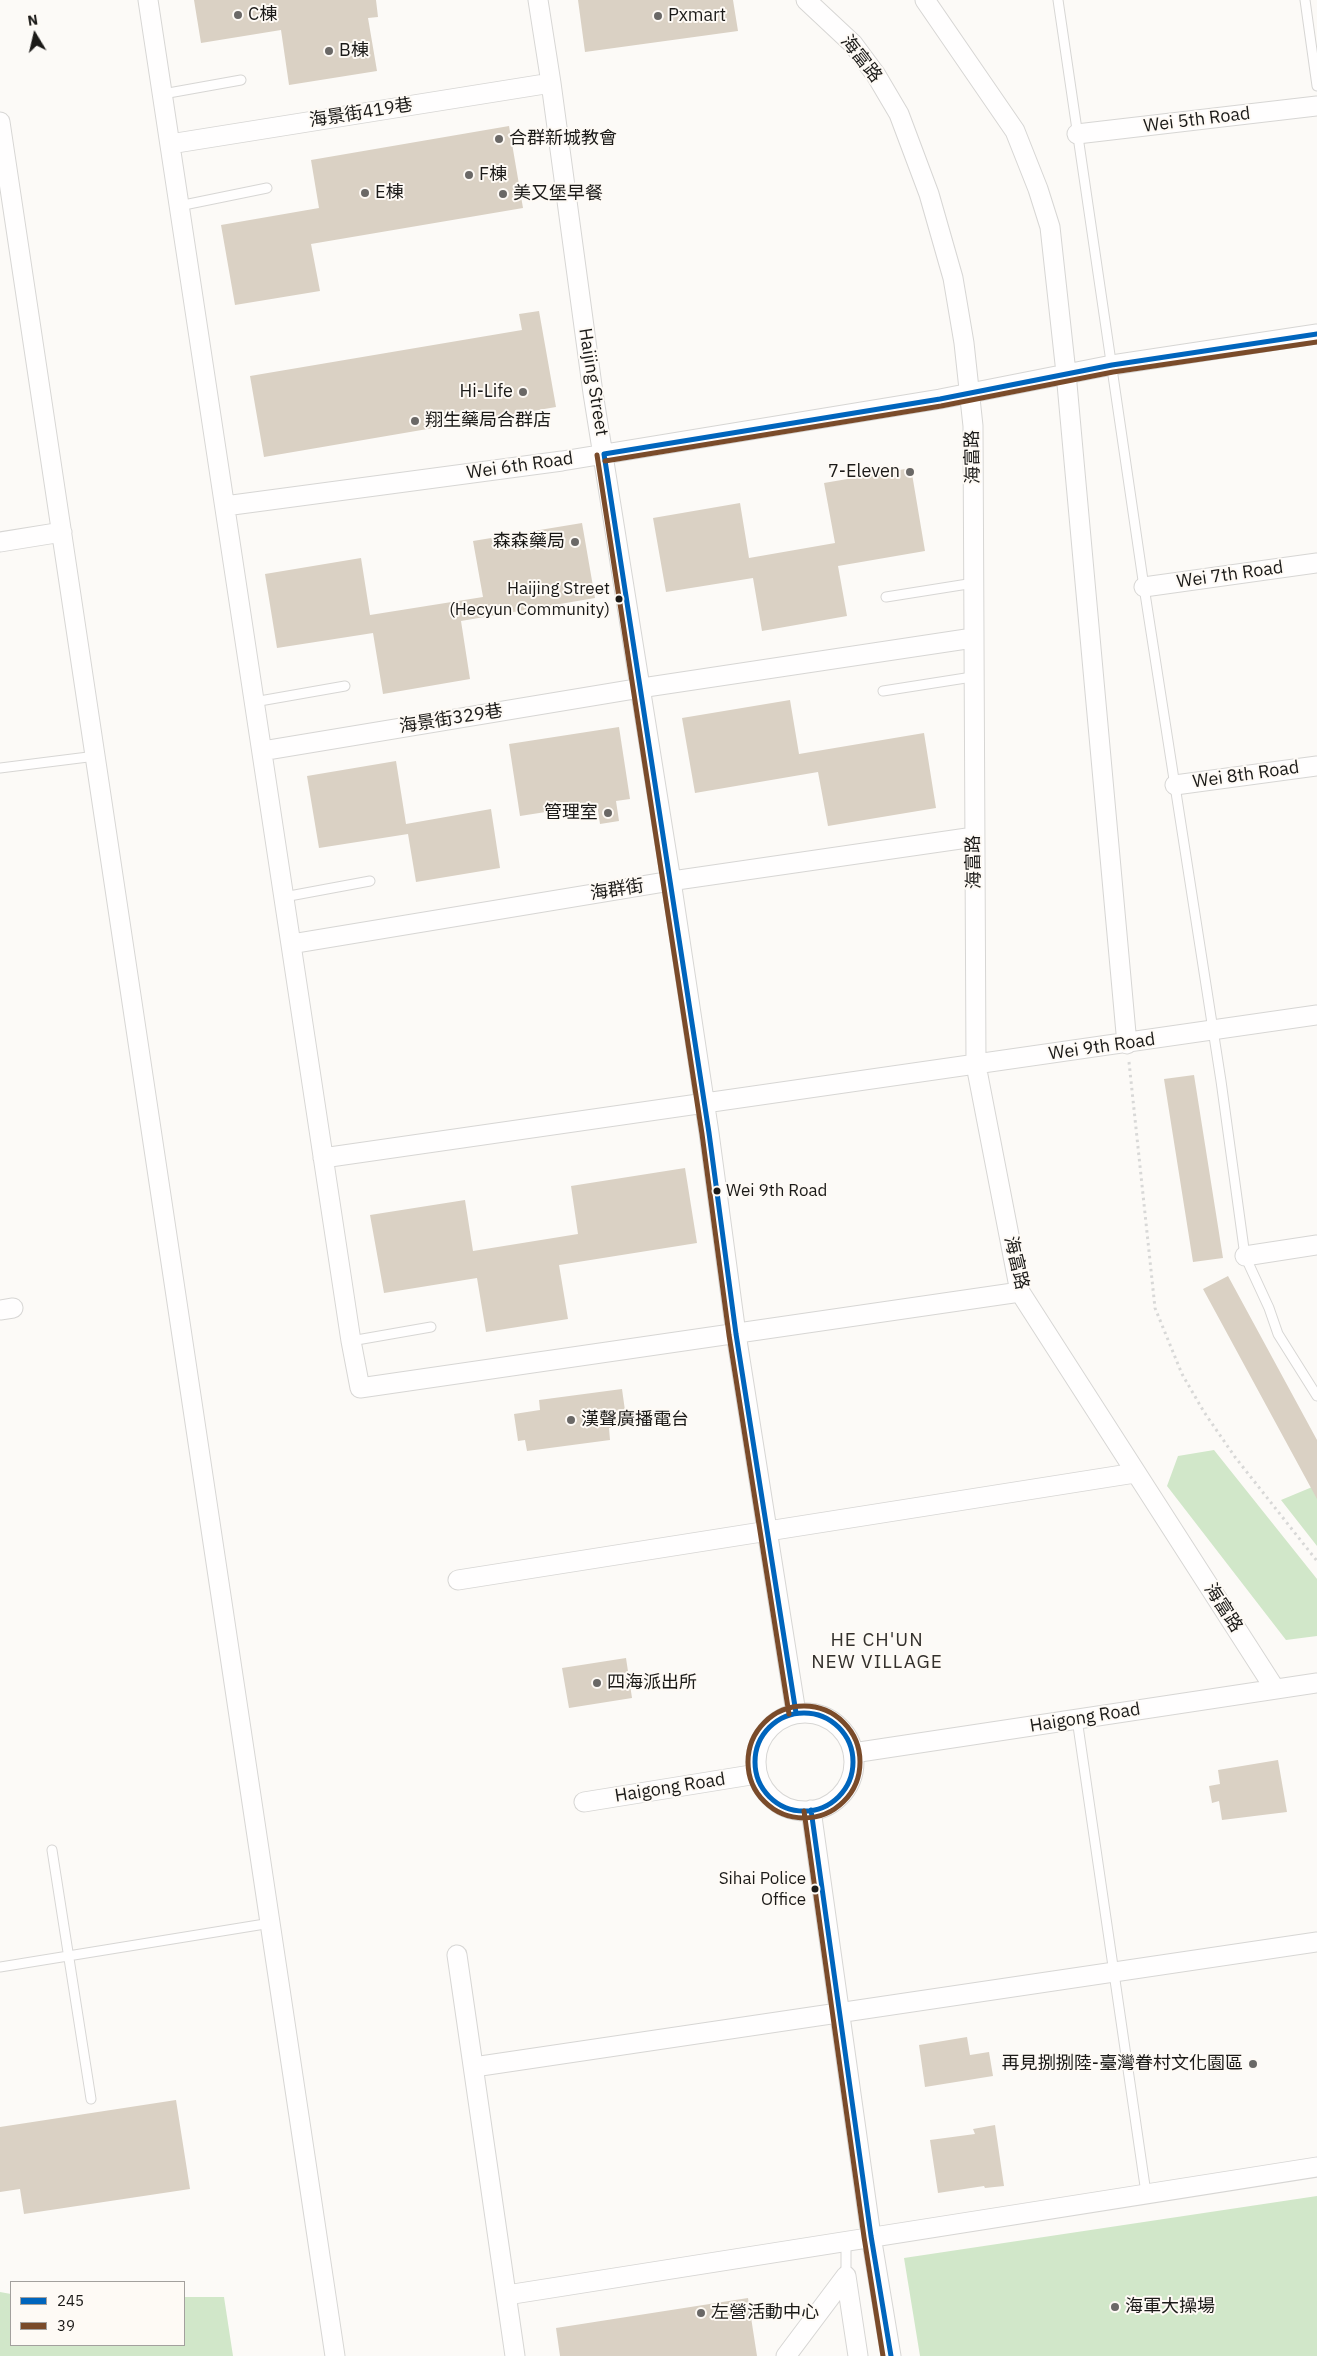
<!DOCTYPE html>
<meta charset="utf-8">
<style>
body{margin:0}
#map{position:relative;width:1317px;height:2356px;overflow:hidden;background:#fcfaf7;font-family:"IBM Plex Sans",sans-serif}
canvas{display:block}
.legend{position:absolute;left:10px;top:2281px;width:175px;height:65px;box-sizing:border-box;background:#fefaf5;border:1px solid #a3a09d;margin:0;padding:6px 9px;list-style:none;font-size:15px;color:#1b1a18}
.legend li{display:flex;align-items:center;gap:10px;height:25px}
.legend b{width:25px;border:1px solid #a3a09d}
.north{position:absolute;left:10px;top:10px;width:50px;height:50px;-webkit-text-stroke:4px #fefaf5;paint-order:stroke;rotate:351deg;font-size:14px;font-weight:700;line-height:20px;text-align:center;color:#1b1a18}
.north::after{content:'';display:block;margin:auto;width:18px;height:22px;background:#1b1a18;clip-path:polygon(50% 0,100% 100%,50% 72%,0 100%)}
</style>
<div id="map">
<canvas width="1317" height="2356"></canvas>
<ul class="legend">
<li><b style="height:6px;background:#0065bd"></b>245</li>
<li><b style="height:6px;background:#7a4b2a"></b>39</li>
</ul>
<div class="north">N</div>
</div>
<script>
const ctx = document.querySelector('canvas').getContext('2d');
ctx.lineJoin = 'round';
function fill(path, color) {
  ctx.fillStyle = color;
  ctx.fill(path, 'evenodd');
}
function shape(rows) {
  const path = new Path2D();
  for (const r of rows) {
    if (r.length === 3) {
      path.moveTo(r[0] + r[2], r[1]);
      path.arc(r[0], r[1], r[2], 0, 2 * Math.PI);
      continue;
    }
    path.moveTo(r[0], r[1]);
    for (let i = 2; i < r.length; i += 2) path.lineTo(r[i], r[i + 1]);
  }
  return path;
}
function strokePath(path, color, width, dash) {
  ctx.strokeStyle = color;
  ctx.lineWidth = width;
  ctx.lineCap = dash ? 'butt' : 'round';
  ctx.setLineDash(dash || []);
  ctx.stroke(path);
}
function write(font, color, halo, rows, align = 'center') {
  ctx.font = font + ' "IBM Plex Sans","Noto Sans TC",sans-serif';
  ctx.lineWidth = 4;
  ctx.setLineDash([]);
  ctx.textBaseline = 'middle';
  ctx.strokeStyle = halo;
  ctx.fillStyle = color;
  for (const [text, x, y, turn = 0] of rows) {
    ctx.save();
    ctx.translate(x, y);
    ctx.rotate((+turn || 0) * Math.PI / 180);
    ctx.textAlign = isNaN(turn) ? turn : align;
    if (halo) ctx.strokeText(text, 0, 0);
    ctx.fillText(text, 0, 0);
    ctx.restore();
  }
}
const green = shape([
 [1214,1450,1317,1579,1317,1636,1286,1640,1167,1486,1178,1456],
 [1317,1485,1317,1546,1281,1500],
 [1317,2196,1317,2356,920,2356,904,2258],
 [0,2292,11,2294,11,2345,184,2345,184,2297,224,2297,233,2356,0,2356]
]);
const building = shape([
 [194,0,376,0,378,17,368,18,377,71,289,85,281,30,201,43],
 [578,0,733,0,738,31,585,52],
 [509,126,523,208,311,244,320,291,235,305,221,225,319,208,311,160],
 [539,311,556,407,264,457,250,376,522,330,519,314],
 [911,468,925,551,838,566,847,616,762,631,753,578,666,592,653,518,740,503,749,558,835,543,824,483],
 [582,523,595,598,461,621,470,679,383,694,373,633,277,648,265,574,361,558,370,615,483,597,473,541],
 [790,700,799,754,924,733,936,808,828,826,818,772,695,793,682,718],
 [619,727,630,799,616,801,619,821,600,824,597,804,520,816,509,744],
 [396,761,406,824,491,809,500,868,416,882,408,834,319,848,307,776],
 [1194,1075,1223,1258,1193,1262,1164,1079],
 [685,1168,697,1243,559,1265,568,1319,486,1332,477,1278,384,1293,370,1215,465,1200,473,1251,578,1234,571,1186],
 [1228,1276,1317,1440,1317,1499,1203,1289],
 [622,1389,627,1425,609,1428,610,1440,527,1451,525,1440,518,1441,514,1414,540,1410,539,1400],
 [626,1658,632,1698,569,1708,562,1668],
 [1278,1760,1287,1812,1222,1820,1219,1801,1212,1803,1209,1786,1220,1784,1218,1770],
 [967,2037,970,2055,989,2052,993,2076,925,2087,919,2045],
 [176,2100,190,2189,24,2214,20,2189,0,2192,0,2127],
 [995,2125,1004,2186,985,2188,984,2186,938,2193,930,2140,975,2134,973,2129],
 [748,2298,757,2356,560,2356,556,2328]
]);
const path = shape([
 [1129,1062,1155,1308,1182,1374,1204,1412,1235,1457,1317,1561]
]);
const lane = shape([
 [1058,0,1144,587,1221,1081,1245,1256,1269,1308,1278,1334,1317,1396],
 [1305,0,1317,86],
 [163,94,241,80],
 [179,206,267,188],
 [886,597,974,583],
 [883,691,972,677],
 [254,702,345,686],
 [0,768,96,756],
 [284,897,370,881],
 [351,1341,431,1327],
 [1077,1719,1146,2193],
 [52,1850,91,2099],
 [0,1967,271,1923],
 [846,2240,846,2276]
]);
const street = shape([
 [148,0,351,1341,360,1388,1020,1292],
 [538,0,551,83,593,393,671,881,709,1133,736,1334,796,1713],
 [806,0,853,44,876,75,899,114,929,194,953,278,964,343,973,426,976,1065,1020,1292,1275,1689],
 [925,0,1015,131,1038,189,1050,227,1066,373,1127,1044],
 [0,122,335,2356],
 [1077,134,1317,106],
 [170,144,551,83],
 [225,506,562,461,940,399,1112,365,1317,334],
 [0,542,62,532],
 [1144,587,1317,563],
 [262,751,641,688,973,638],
 [1175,785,1317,766],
 [291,944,671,881,974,837],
 [323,1158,1317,1015],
 [1245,1256,1317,1245],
 [0,1310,13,1308],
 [458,1580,1135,1473],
 [805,1762,49],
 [853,1753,1317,1683],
 [584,1802,757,1774],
 [811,1810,871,2236,891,2356],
 [457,1955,515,2356],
 [474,2067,1317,1942],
 [507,2295,1317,2167],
 [786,2356,846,2276,858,2356]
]);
const bus1 = shape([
 [604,454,709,1133,736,1334,796,1713],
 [604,454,940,399,1112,365,1317,334],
 [804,1762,49],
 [811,1810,871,2236,891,2356]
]);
const bus2 = shape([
 [597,455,702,1134,729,1335,789,1714],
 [605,461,941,406,1113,372,1317,342],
 [804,1762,56],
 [804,1811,864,2237,883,2356]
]);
const markers = [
 [238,15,5,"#6a6866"],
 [658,16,5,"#6a6866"],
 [329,51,5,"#6a6866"],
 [499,139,5,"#6a6866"],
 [469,175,5,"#6a6866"],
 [365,193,5,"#6a6866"],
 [503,194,5,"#6a6866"],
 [523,392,5,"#6a6866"],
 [415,421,5,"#6a6866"],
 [910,472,5,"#6a6866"],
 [575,542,5,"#6a6866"],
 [619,599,4.5,"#1b1a18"],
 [608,813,5,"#6a6866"],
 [717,1191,4.5,"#1b1a18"],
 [571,1420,5,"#6a6866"],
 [597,1683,5,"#6a6866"],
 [815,1889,4.5,"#1b1a18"],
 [1253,2064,5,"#6a6866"],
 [1115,2307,5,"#6a6866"],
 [701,2313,5,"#6a6866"]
];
const busNames = [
 ["Haijing Street",610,589],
 ["(Hecyun Community)",610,610],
 ["Wei 9th Road",726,1191,"left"],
 ["Sihai Police",806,1879],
 ["Office",806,1900]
];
const poiNames = [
 ["C棟",248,15],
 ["Pxmart",668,16],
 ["B棟",339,51],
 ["合群新城教會",509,139],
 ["F棟",479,175],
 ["E棟",375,193],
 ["美又堡早餐",513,194],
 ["Hi-Life",513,392,"right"],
 ["翔生藥局合群店",425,421],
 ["7-Eleven",900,472,"right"],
 ["森森藥局",565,542,"right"],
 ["管理室",598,813,"right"],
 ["漢聲廣播電台",581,1420],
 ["四海派出所",607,1683],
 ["再見捌捌陸-臺灣眷村文化園區",1243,2064,"right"],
 ["海軍大操場",1125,2307],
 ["左營活動中心",711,2313]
];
const streetNames = [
 ["海富路",861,59,52],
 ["海景街419巷",361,113,-9],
 ["Wei 5th Road",1197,120,-7],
 ["Haijing Street",593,382,81],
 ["海富路",973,457,-91],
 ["Wei 6th Road",520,466,-8],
 ["Wei 7th Road",1230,575,-8],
 ["海景街329巷",451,719,-9],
 ["Wei 8th Road",1246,775,-8],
 ["海富路",974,862,-91],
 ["海群街",617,890,-9],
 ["Wei 9th Road",1102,1047,-8],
 ["海富路",1016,1263,77],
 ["海富路",1223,1608,57],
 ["Haigong Road",1085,1718,-9],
 ["Haigong Road",670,1788,-9]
];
const neighbourhoodNames = [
 ["HE CH'UN",877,1641],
 ["NEW VILLAGE",877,1663]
];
fill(green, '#d1e7c9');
fill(building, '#dad1c4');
strokePath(lane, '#d7d6d4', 11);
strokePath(street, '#d7d6d4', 21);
strokePath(path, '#d8d8d7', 3, [2.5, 4]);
strokePath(lane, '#fffefe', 9);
strokePath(street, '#fffefe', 19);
strokePath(bus1, '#0065bd', 5);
strokePath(bus2, '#7a4b2a', 5);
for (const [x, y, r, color] of markers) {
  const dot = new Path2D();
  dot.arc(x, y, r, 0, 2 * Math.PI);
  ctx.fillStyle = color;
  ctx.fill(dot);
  strokePath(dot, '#fefaf5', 2);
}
write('17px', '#1b1a18', '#fefaf5', busNames, 'right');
write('18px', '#1b1a18', '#fefaf5', poiNames, 'left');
write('18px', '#1b1a18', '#fefaf5', streetNames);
ctx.letterSpacing = '1px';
write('19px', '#33302c', '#fefaf5', neighbourhoodNames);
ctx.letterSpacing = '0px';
</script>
